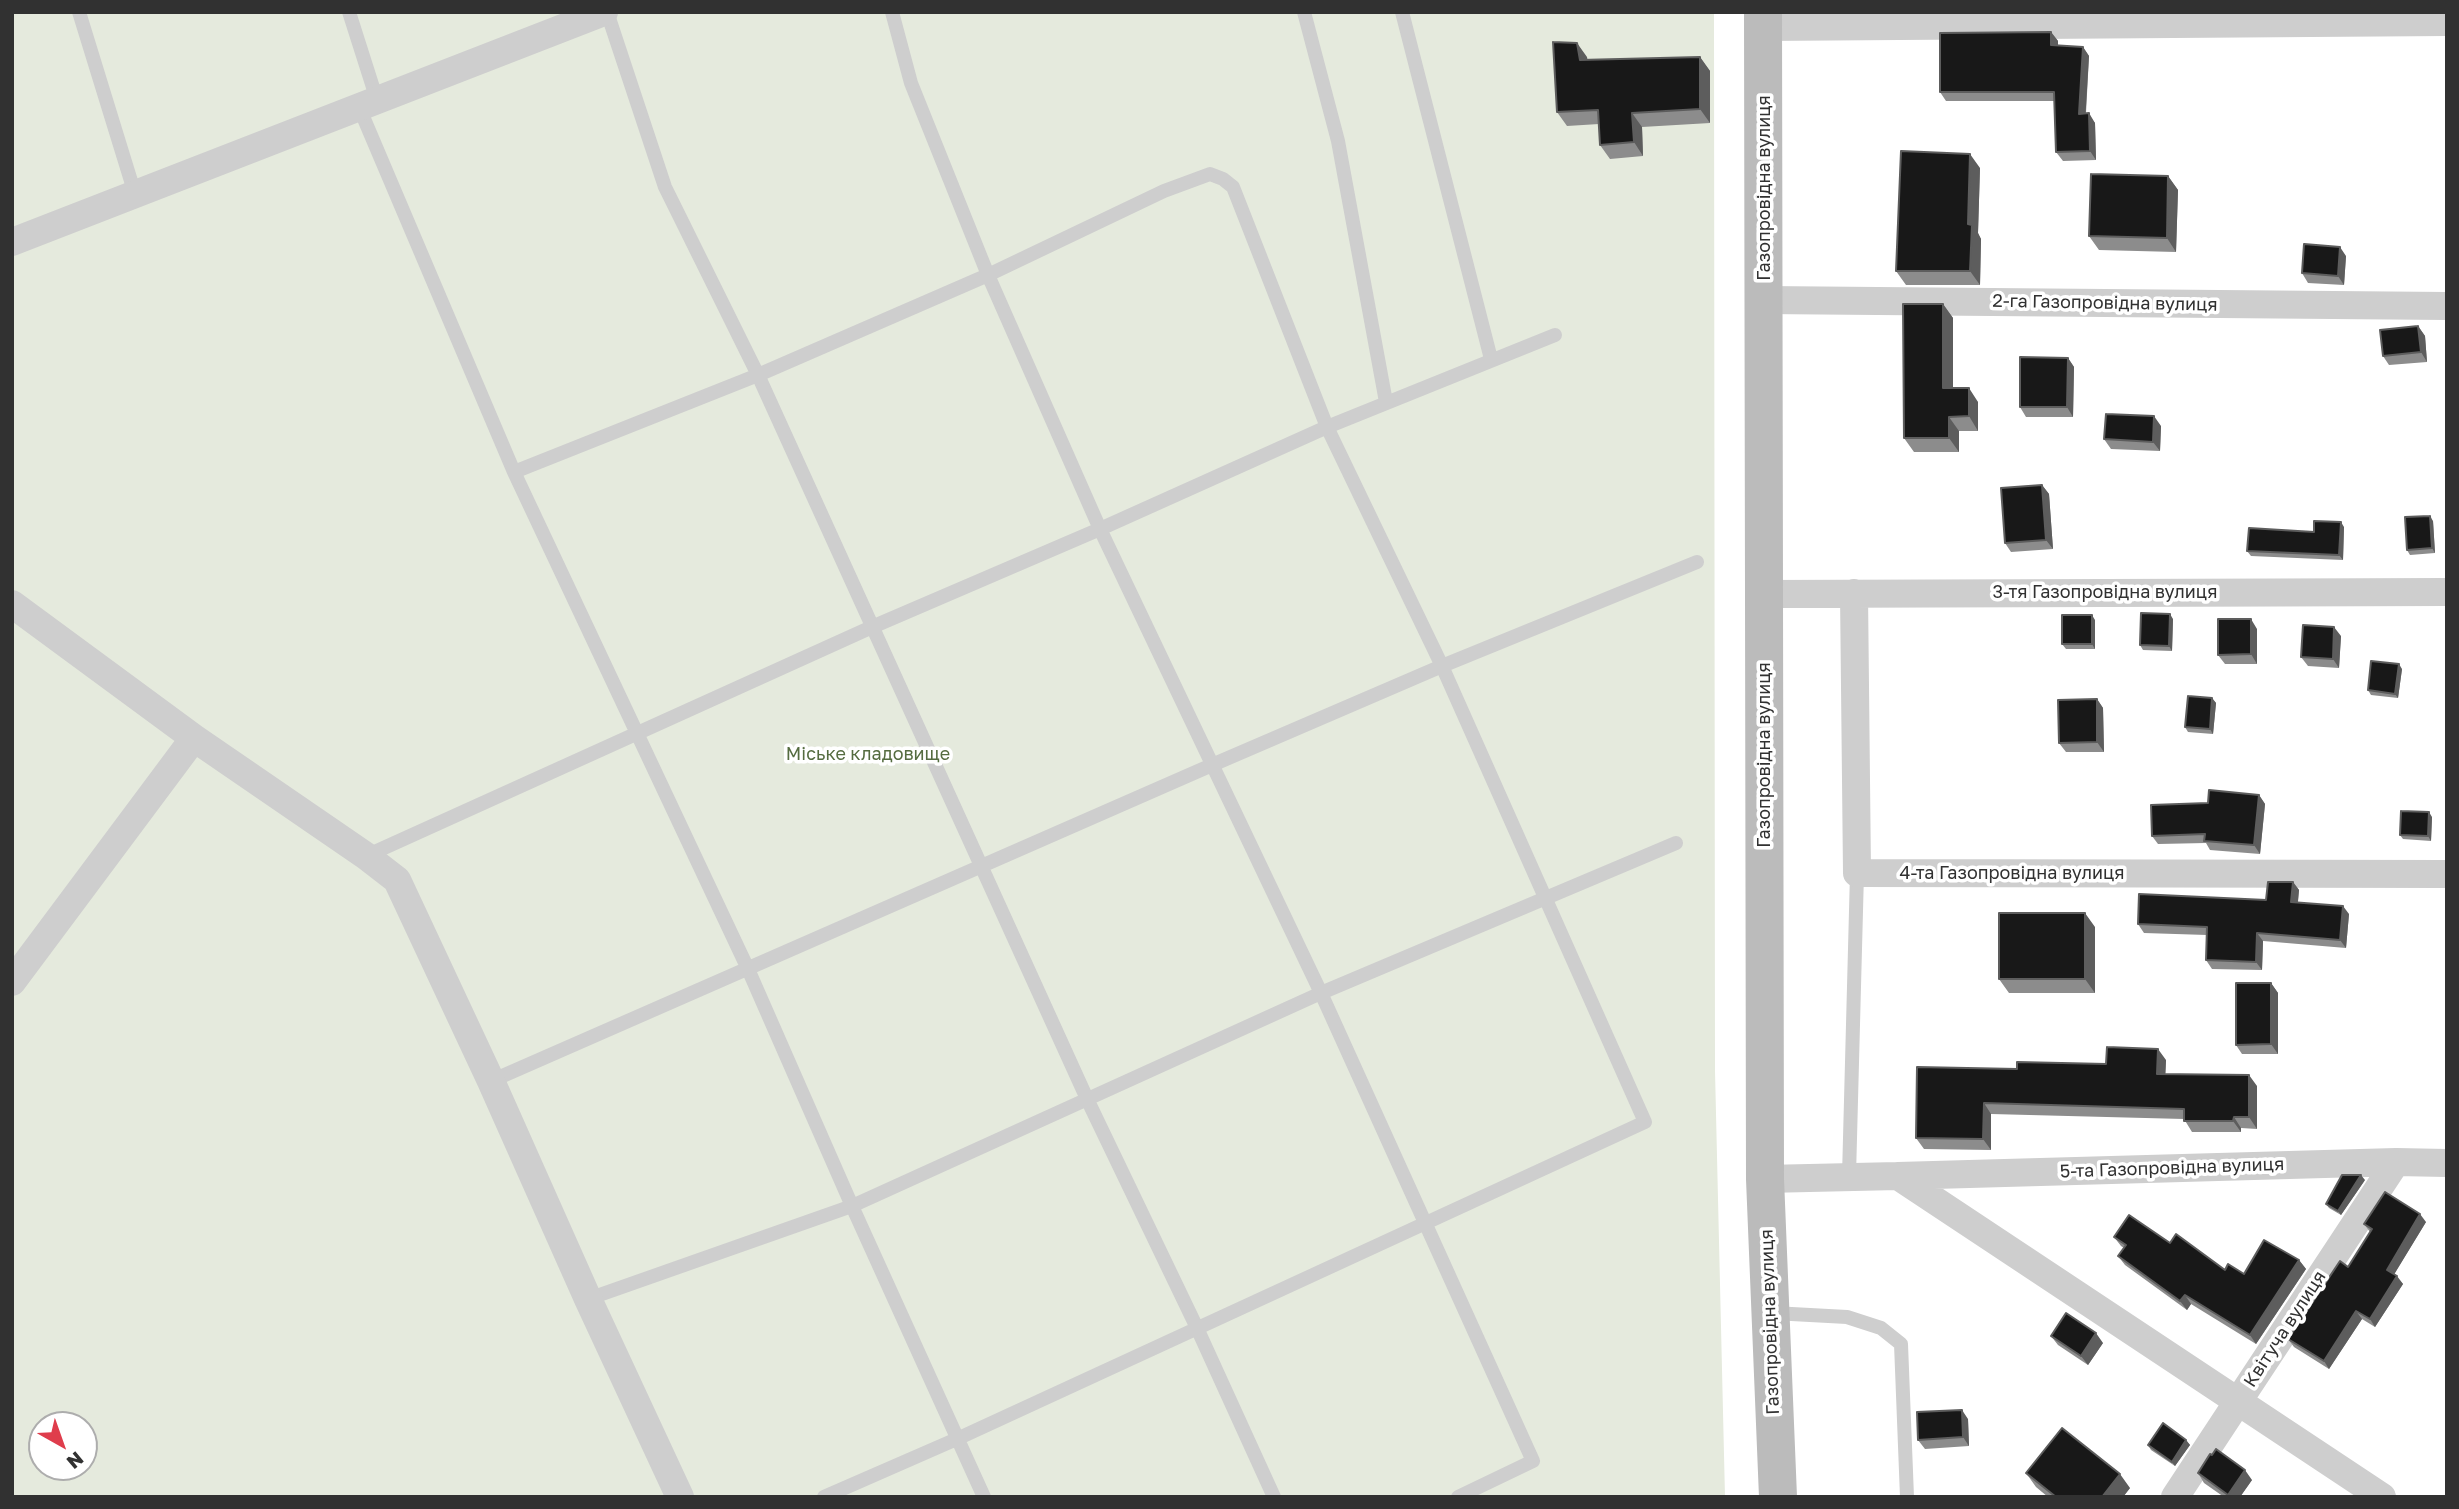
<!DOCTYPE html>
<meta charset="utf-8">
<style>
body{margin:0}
#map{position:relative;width:2459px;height:1509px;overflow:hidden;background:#fff;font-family:"Golos Text",sans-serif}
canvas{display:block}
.frame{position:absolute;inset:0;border:14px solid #313131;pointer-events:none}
.north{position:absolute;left:28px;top:1411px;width:70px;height:70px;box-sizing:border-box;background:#fff;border:2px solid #adadad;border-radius:50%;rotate:140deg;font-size:19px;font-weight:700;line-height:28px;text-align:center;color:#313131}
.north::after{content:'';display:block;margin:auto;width:24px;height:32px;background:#df3d4c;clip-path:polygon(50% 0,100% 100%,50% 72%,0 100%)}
</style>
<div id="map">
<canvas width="2459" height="1509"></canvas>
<div class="frame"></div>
<div class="north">N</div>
</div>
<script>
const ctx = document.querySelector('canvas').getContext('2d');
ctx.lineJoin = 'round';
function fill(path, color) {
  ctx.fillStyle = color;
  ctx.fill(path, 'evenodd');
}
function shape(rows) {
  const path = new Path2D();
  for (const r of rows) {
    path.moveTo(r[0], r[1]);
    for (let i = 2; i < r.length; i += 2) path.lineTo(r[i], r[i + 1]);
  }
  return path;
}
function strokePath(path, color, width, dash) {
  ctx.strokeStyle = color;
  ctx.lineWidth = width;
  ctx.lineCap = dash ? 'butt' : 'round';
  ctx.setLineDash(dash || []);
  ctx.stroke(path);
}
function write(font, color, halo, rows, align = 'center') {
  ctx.font = font + ' "Golos Text",sans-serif';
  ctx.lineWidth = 7;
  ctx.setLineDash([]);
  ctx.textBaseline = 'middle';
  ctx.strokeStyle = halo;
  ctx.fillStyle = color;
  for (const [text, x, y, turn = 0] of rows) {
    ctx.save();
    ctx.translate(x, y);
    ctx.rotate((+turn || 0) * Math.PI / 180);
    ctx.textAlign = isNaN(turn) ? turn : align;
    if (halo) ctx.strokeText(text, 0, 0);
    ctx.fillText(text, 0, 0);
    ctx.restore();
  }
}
const green = shape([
 [12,12,1714,12,1715,1071,1725,1497,12,1497],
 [42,1425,84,1425,84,1467,42,1467]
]);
const lane = shape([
 [79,12,135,194],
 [349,12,377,100],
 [607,12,665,187,758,375,1088,1101,1197,1328,1274,1497],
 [892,12,911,83,988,275,1100,529,1321,993,1533,1461,1458,1497],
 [1304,12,1338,141,1386,402],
 [1402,12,1491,359],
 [359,107,514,472,748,969,852,1206,984,1497],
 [514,472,758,375,988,275,1164,191,1210,174,1223,179,1233,187,1327,427,1442,666,1645,1122,959,1438,824,1497],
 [366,856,872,627,1100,529,1327,427,1555,335],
 [491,1081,1212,765,1442,666,1697,562],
 [1849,1176,1857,873],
 [588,1299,852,1206,1321,993,1676,843],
 [1773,1313,1847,1317,1881,1328,1901,1344,1907,1497]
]);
const street = shape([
 [1763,27,2447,22],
 [12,242,604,12],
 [1764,300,2447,306],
 [1854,593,1857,873,2447,874],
 [1763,594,2447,592],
 [12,604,194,738,366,856,397,880,491,1081,588,1299,680,1497],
 [12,982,194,738],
 [1898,1176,2396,1162,2447,1163],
 [1765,1179,1898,1176,2382,1497],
 [2175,1497,2396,1162]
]);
const secondary = shape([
 [1763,12,1765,1179,1778,1497]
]);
const wall = shape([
 [2051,32,2058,41,2058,45,2083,47,2089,56,2086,113,2095,123,2096,160,2063,161,2056,152,2054,101,1946,101,1940,92],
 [1577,43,1587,60,1700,57,1710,71,1710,123,1642,127,1643,156,1610,159,1600,145,1599,124,1567,126,1557,112],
 [1980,168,1978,233,1981,239,1980,285,1906,285,1896,271],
 [2168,176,2178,190,2176,252,2099,250,2089,236],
 [2346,256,2344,285,2308,283,2302,273],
 [1943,304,1953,318,1953,388,1978,402,1978,431,1959,431,1959,452,1914,452,1904,438],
 [2418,326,2425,336,2427,362,2389,365,2383,356],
 [2068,358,2074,367,2073,417,2026,417,2020,407],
 [2161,426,2160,451,2111,449,2104,439],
 [2042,485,2049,494,2053,549,2011,552,2005,543],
 [2433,521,2435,553,2410,555,2407,550],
 [2344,527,2343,560,2251,556,2247,551,2314,532],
 [2173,619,2172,651,2143,650,2140,645],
 [2095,620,2095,649,2066,649,2062,644],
 [2257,629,2257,664,2225,664,2218,655],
 [2341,636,2339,668,2308,666,2301,657],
 [2402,669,2398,698,2371,695,2368,690],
 [2212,698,2216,703,2213,734,2188,732,2185,727],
 [2097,699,2103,708,2104,752,2066,752,2059,743],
 [2259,795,2265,804,2260,854,2210,850,2206,843,2158,844,2152,836,2208,803],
 [2432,817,2431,841,2403,839,2400,835],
 [2293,882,2299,890,2298,902,2349,914,2346,948,2263,941,2262,970,2212,969,2206,960,2207,935,2144,933,2138,924,2266,900],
 [2095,927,2095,993,2009,993,1999,979],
 [2271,983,2278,993,2278,1054,2242,1054,2236,1045],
 [2166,1060,2165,1075,2257,1086,2257,1129,2241,1128,2241,1132,2192,1132,2184,1119,1991,1114,1991,1150,1924,1149,1916,1138,2017,1069],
 [2365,1180,2341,1215,2329,1208,2326,1204],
 [2426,1222,2394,1274,2403,1284,2375,1327,2362,1319,2329,1369,2294,1347,2288,1339,2348,1267,2370,1232,2364,1224],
 [2114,1237,2170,1243,2225,1270,2244,1274,2299,1260,2306,1269,2256,1344,2191,1304,2187,1310,2125,1265,2118,1256,2124,1248,2121,1246],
 [2051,1336,2103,1343,2088,1365,2058,1345],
 [1968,1419,1969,1446,1925,1449,1918,1440],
 [2186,1440,2190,1445,2175,1466,2151,1450,2148,1445],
 [2026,1473,2130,1488,2123,1497,2048,1497,2036,1487],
 [2198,1473,2252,1480,2240,1497,2224,1497,2204,1483]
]);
const shadedWall = shape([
 [2051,32,2058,41,2058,54,2051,45],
 [1577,43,1587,57,1590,74,1580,60],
 [2083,47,2089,56,2085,123,2079,114],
 [1700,57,1710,71,1710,123,1700,109],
 [1632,113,1642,127,1643,156,1634,142],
 [2089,113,2095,123,2096,160,2090,151],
 [1970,154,1980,168,1978,233,1981,239,1980,285,1970,271,1968,224],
 [2168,176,2178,190,2176,252,2167,238],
 [2340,247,2346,256,2344,285,2338,276],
 [1943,304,1953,318,1953,403,1943,388],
 [2418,326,2425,336,2427,362,2421,352],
 [2068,358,2074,367,2073,417,2067,407],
 [1969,388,1978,402,1978,431,1969,416],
 [2154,416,2161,426,2160,451,2153,442],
 [1949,417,1959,431,1959,452,1949,438],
 [2042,485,2049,494,2053,549,2046,540],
 [2430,516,2433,521,2435,553,2432,548],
 [2341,522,2344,527,2343,560,2339,555],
 [2170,614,2173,619,2172,651,2169,646],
 [2092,615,2095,620,2095,649,2092,644],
 [2251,619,2257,629,2257,664,2251,654],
 [2334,627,2341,636,2339,668,2333,659],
 [2399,664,2402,669,2398,698,2395,694],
 [2212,698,2216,703,2213,734,2210,729],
 [2097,699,2103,708,2104,752,2097,742],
 [2259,795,2265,804,2260,854,2254,845],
 [2429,812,2432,817,2431,841,2428,836],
 [2293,882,2299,890,2297,910,2291,902],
 [2343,906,2349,914,2346,948,2340,940],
 [2085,913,2095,927,2095,993,2085,979],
 [2257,933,2263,941,2262,970,2256,962],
 [2271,983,2278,993,2278,1054,2271,1044],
 [2158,1049,2166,1060,2165,1086,2157,1074],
 [2249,1075,2257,1086,2257,1129,2249,1117],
 [1984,1103,1991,1114,1991,1150,1983,1139],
 [2234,1117,2241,1128,2241,1132,2233,1121],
 [2361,1175,2365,1180,2341,1215,2338,1211],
 [2420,1214,2426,1222,2392,1278,2387,1270],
 [2299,1260,2306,1269,2256,1344,2250,1335],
 [2397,1276,2403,1284,2375,1327,2370,1319],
 [2185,1295,2191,1304,2187,1310,2180,1301],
 [2356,1311,2362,1319,2329,1369,2324,1361],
 [2096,1333,2103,1343,2088,1365,2081,1356],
 [1962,1410,1968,1419,1969,1446,1963,1437],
 [2186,1440,2190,1445,2175,1466,2172,1462],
 [2245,1470,2252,1480,2240,1497,2229,1497,2228,1495],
 [2120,1474,2130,1488,2123,1497,2102,1497]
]);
const building = shape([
 [2051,32,2051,45,2083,47,2079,114,2089,113,2090,151,2056,152,2054,92,1940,92,1940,33,2051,32],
 [1553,42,1577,43,1580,60,1700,57,1700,109,1632,113,1634,142,1600,145,1598,110,1557,112,1553,42],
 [1901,151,1970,154,1968,224,1972,225,1970,271,1896,271,1901,151],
 [2091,174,2168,176,2167,238,2089,236,2091,174],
 [2304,244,2340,247,2338,276,2302,273,2304,244],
 [1903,304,1943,304,1943,388,1969,388,1969,416,1949,417,1949,438,1904,438,1903,304],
 [2418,326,2421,352,2383,356,2380,330,2418,326],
 [2020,357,2068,358,2067,407,2020,407,2020,357],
 [2106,414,2154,416,2153,442,2104,439,2106,414],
 [2042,485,2046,540,2005,543,2001,488,2042,485],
 [2430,516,2432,548,2407,550,2405,517,2430,516],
 [2314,521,2341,522,2339,555,2247,551,2249,528,2314,532,2314,521],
 [2141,613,2170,614,2169,646,2140,645,2141,613],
 [2062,615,2092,615,2092,644,2062,644,2062,615],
 [2218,619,2251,619,2251,654,2218,655,2218,619],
 [2303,625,2334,627,2333,659,2301,657,2303,625],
 [2371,661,2399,664,2395,694,2368,690,2371,661],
 [2188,696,2212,698,2210,729,2185,727,2188,696],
 [2097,699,2097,742,2059,743,2058,700,2097,699],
 [2209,790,2259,795,2254,845,2204,841,2205,834,2152,836,2151,805,2208,803,2209,790],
 [2401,811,2429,812,2428,836,2400,835,2401,811],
 [2268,882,2293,882,2291,902,2343,906,2340,940,2257,933,2256,962,2206,960,2207,927,2138,924,2139,894,2266,900,2268,882],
 [1999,913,2085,913,2085,979,1999,979,1999,913],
 [2236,983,2271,983,2271,1044,2236,1045,2236,983],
 [2107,1047,2158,1049,2157,1074,2249,1075,2249,1117,2234,1117,2233,1121,2184,1121,2184,1109,1984,1103,1983,1139,1916,1138,1917,1067,2017,1069,2017,1062,2106,1064,2107,1047],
 [2342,1175,2361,1175,2338,1211,2326,1204,2342,1175],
 [2385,1192,2420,1214,2387,1270,2397,1276,2370,1319,2356,1311,2324,1361,2288,1339,2340,1261,2348,1267,2372,1229,2364,1224,2385,1192],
 [2129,1215,2170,1243,2176,1234,2225,1270,2228,1264,2244,1274,2264,1240,2299,1260,2250,1335,2185,1295,2180,1301,2118,1256,2126,1245,2114,1237,2129,1215],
 [2066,1313,2096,1333,2081,1356,2051,1336,2066,1313],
 [1962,1410,1963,1437,1918,1440,1917,1412,1962,1410],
 [2163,1423,2186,1440,2172,1462,2148,1445,2163,1423],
 [2062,1428,2120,1474,2102,1497,2056,1497,2026,1473,2062,1428],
 [2216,1449,2245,1470,2228,1495,2198,1473,2210,1454,2212,1455,2216,1449]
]);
const streetNames = [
 ["Газопровідна вулиця",1764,188,-90],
 ["2-га Газопровідна вулиця",2105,303,1],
 ["3-тя Газопровідна вулиця",2105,592],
 ["Газопровідна вулиця",1764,755,-90],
 ["4-та Газопровідна вулиця",2012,873],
 ["5-та Газопровідна вулиця",2172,1168,-2],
 ["Газопровідна вулиця",1770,1322,-92],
 ["Квітуча вулиця",2285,1329,-57]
];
const parkNames = [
 ["Міське кладовище",868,754]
];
fill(green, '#e5eadd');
strokePath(lane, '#cecece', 14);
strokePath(street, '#cecece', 28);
strokePath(secondary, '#bbb', 38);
fill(wall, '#8c8c8c');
fill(shadedWall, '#5d5d5d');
fill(building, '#181818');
strokePath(building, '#5d5d5d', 2);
write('18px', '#313131', '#fff', streetNames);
write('18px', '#556c40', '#fff', parkNames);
</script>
